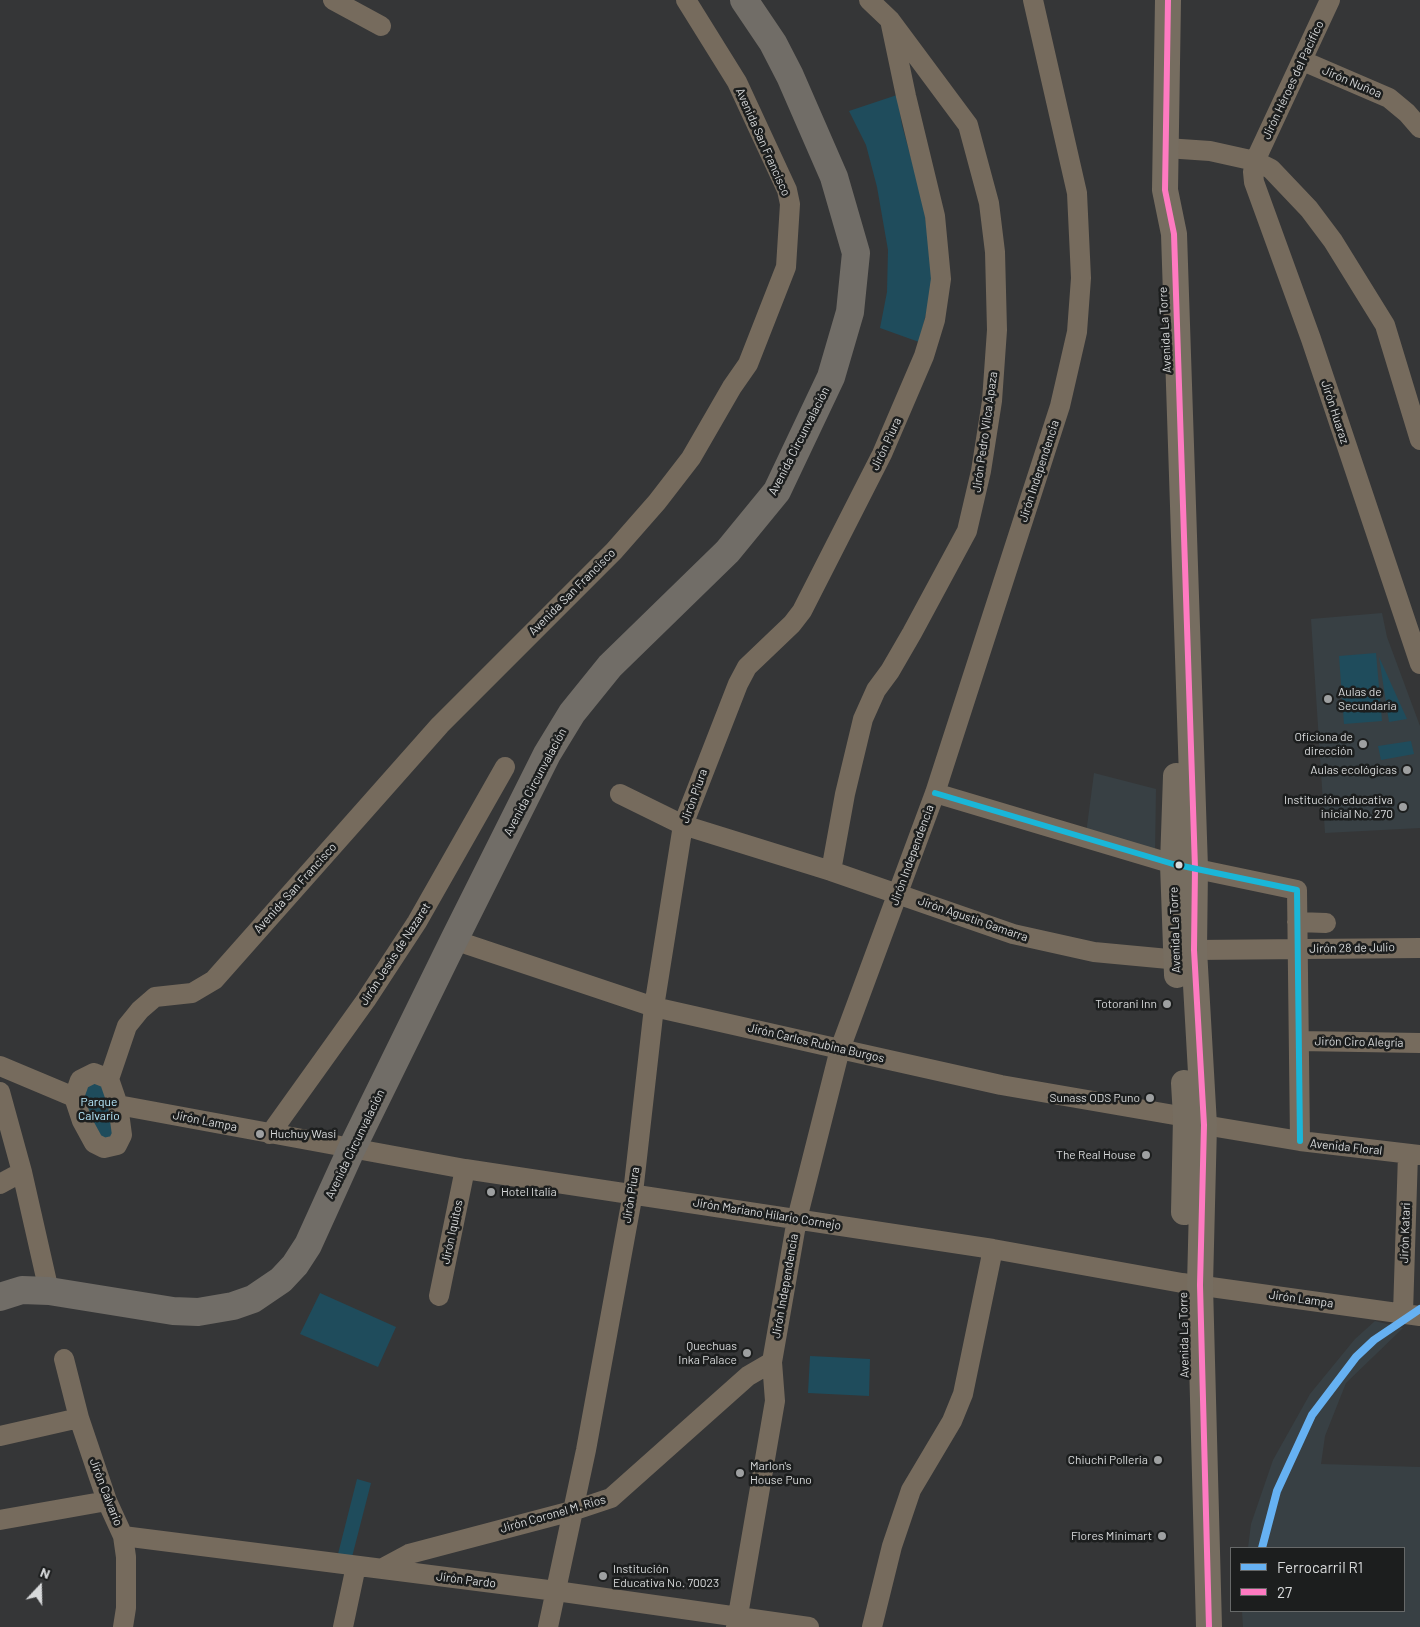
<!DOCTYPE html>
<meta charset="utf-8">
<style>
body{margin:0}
#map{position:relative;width:1420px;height:1627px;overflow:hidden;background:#353637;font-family:Barlow,sans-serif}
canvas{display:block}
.legend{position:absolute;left:1230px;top:1547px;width:175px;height:65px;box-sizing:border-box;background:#1c1e1e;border:1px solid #676969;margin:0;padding:6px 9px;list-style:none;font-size:15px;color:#d7d9da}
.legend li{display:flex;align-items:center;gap:10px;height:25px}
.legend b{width:25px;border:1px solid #676969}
.north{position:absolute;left:15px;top:1562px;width:50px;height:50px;-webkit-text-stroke:4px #1c1e1e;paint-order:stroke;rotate:21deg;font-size:14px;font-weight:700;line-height:20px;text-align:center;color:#d7d9da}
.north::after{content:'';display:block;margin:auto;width:18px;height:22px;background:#d7d9da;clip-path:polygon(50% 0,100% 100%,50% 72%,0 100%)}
</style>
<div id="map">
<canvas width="1420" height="1627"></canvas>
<ul class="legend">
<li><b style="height:6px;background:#66b1f2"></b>Ferrocarril R1</li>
<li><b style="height:6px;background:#fe7ac1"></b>27</li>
</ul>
<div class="north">N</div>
</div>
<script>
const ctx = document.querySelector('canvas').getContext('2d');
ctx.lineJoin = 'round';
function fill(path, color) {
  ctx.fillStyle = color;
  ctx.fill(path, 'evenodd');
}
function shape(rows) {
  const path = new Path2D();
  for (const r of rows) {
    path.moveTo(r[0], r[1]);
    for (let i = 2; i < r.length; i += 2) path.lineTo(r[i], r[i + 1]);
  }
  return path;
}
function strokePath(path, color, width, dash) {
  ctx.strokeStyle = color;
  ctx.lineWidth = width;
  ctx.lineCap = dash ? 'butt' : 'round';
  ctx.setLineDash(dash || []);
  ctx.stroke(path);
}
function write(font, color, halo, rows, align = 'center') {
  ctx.font = font + ' Barlow,sans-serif';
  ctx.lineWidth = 5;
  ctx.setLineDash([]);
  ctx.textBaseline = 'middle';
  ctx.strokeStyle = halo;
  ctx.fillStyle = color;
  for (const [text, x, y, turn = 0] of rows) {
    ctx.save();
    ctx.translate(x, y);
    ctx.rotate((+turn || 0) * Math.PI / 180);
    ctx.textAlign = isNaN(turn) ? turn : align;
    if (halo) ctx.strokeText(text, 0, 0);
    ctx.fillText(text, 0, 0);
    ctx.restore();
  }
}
const built = shape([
 [1382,613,1387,637,1420,726,1420,828,1325,833,1311,619],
 [1094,773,1156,789,1155,854,1086,834],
 [1375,1321,1403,1328,1346,1383,1325,1436,1321,1464,1420,1467,1420,1627,1243,1627,1242,1611,1404,1611,1404,1548,1248,1548,1251,1524,1273,1460,1310,1394,1355,1339]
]);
const green = shape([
 [897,95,902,125,923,201,931,261,931,294,919,342,880,328,887,292,888,250,877,187,866,145,849,111],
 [1376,653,1382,721,1344,724,1339,656],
 [1379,657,1407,719,1389,722],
 [1411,741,1414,754,1381,760,1378,746],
 [82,1080,108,1080,121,1134,105,1147,82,1120],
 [320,1293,396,1327,378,1367,300,1334],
 [810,1356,870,1359,869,1396,808,1393],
 [357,1479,371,1483,352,1557,338,1554]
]);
const minor = shape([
 [333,0,381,26],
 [1330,0,1255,161,1253,172,1254,182,1311,339,1420,664],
 [1303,61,1389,98,1407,113,1420,128],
 [1166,148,1210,151,1255,161,1271,169,1309,209,1333,241,1385,325,1420,440],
 [935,793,1173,864,1297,890,1300,1141],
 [620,794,683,825,831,871,1013,934,1094,952,1190,961],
 [831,871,845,794,863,719,876,690,890,671,912,633,967,531,981,471,992,401,997,330,995,252,989,203,968,125,890,20,869,0],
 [1297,922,1326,923],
 [454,940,654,1007,840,1049,1001,1085,1186,1117,1204,1125,1300,1141,1420,1155],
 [1194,950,1420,948],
 [1299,1041,1420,1043],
 [0,1066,74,1097],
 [94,1073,109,1079,118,1105,122,1135,117,1145,104,1148,94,1143,82,1121,74,1097,80,1080,94,1073],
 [109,1079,127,1026,140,1010,155,997,192,993,214,980,440,725,614,551,657,502,691,458,732,387,748,364,786,267,790,204,787,190,737,82,686,0],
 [0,1092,22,1172,49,1291],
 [118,1105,465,1169,993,1249,1182,1283,1420,1316],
 [270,1134,366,1000,417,922,505,767],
 [0,1184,22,1172],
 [439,1296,465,1169],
 [1403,1313,1408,1154],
 [64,1359,79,1418,107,1501,123,1536,126,1557,126,1608,123,1627],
 [0,1436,79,1418],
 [0,1520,107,1501],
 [123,1536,556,1591,809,1627],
 [381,1569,409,1554,572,1511,611,1498,748,1376,772,1362],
 [343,1627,356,1566],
 [548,1627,586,1450,633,1193,654,1007,683,825,738,684,747,667,792,624,802,611,882,454,924,356,935,320,941,279,935,216,906,96,890,20],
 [736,1627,775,1401,772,1362,797,1219,840,1049,935,793,1060,406,1077,332,1081,278,1077,193,1033,0],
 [872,1627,892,1546,911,1490,952,1421,963,1394,993,1249]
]);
const major = shape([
 [1168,0,1165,190,1174,234,1195,868,1194,950,1204,1125,1200,1285,1209,1627],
 [1176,776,1173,864,1177,975],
 [1184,1083,1186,1117,1184,1212]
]);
const highway = shape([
 [0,1297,22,1290,49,1291,173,1311,198,1312,233,1306,253,1299,281,1280,295,1265,308,1245,352,1148,454,940,547,754,572,713,610,666,727,552,777,491,831,377,850,312,856,253,834,177,790,76,773,43,744,0]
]);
const bus1 = shape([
 [1168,0,1165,190,1174,234,1195,868,1194,950,1204,1125,1200,1285,1209,1627]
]);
const bus2 = shape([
 [935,793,1173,864,1297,890,1300,1141]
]);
const rail1 = shape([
 [1262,1548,1277,1491,1312,1415,1356,1357,1374,1340,1420,1309]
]);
const markers = [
 [1328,699,5,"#9ea0a1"],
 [1363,744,5,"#9ea0a1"],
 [1407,770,5,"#9ea0a1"],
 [1403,807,5,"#9ea0a1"],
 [1179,865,4.5,"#d7d9da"],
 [1167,1004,5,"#9ea0a1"],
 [1150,1098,5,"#9ea0a1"],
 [260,1134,5,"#9ea0a1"],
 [1146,1155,5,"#9ea0a1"],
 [491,1192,5,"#9ea0a1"],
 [747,1353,5,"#9ea0a1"],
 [1158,1460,5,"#9ea0a1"],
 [740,1473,5,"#9ea0a1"],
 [1162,1536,5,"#9ea0a1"],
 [603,1576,5,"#9ea0a1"]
];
const streetNames = [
 ["Jirón Héroes del Pacífico",1293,80,-65],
 ["Jirón Nuñoa",1352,82,23],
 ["Avenida San Francisco",763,142,66],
 ["Avenida La Torre",1165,330,-93],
 ["Jirón Huaraz",1335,412,72],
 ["Jirón Pedro Vilca Apaza",985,432,-82],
 ["Avenida Circunvalación",799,441,-63],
 ["Jirón Piura",886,444,-65],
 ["Jirón Independencia",1039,471,-72],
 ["Avenida San Francisco",572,592,-45],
 ["Avenida Circunvalación",535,782,-62],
 ["Jirón Piura",694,796,-70],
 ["Jirón Independencia",912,855,-70],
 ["Avenida San Francisco",295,888,-48],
 ["Jirón Agustín Gamarra",973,919,19],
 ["Avenida La Torre",1175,930,-92],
 ["Jirón 28 de Julio",1352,948,-1],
 ["Jirón Jesús de Nazaret",395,954,-57],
 ["Jirón Ciro Alegría",1359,1042,1],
 ["Jirón Carlos Rubina Burgos",816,1043,13],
 ["Jirón Lampa",205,1121,11],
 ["Avenida Circunvalación",355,1144,-64],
 ["Avenida Floral",1346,1147,6],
 ["Jirón Piura",631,1195,-81],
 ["Jirón Mariano Hilario Cornejo",767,1214,9],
 ["Jirón Iquitos",452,1232,-78],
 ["Jirón Katari",1405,1233,-88],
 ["Jirón Independencia",785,1286,-80],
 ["Jirón Lampa",1301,1299,8],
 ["Avenida La Torre",1184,1335,-91],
 ["Jirón Calvario",106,1492,69],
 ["Jirón Coronel M. Rios",553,1514,-16],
 ["Jirón Pardo",466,1580,7]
];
const poiNames = [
 ["Aulas de",1338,692,"left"],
 ["Secundaria",1338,706,"left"],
 ["Oficiona de",1353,737],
 ["dirección",1353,751],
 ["Aulas ecológicas",1397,770],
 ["Institución educativa",1393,800],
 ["inicial No. 270",1393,814],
 ["Totorani Inn",1157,1004],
 ["Sunass ODS Puno",1140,1098],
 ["Huchuy Wasi",270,1134,"left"],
 ["The Real House",1136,1155],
 ["Hotel Italia",501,1192,"left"],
 ["Quechuas",737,1346],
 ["Inka Palace",737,1360],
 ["Chiuchi Polleria",1148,1460],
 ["Marlon's",750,1466,"left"],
 ["House Puno",750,1480,"left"],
 ["Flores Minimart",1152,1536],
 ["Institución",613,1569,"left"],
 ["Educativa No. 70023",613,1583,"left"]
];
const parkNames = [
 ["Parque",99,1102],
 ["Calvario",99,1116]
];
fill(built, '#384044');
fill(green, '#1f4c5c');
strokePath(minor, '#766b5d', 20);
strokePath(major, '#766d60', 26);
strokePath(highway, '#716d67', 28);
strokePath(bus1, '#fe7ac1', 6);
strokePath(bus2, '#1ab6d8', 6);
strokePath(rail1, '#66b1f2', 8);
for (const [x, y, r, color] of markers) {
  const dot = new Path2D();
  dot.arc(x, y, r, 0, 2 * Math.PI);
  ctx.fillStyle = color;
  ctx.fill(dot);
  strokePath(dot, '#1c1e1e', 2);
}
write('12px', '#d7d9da', '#1c1e1e', streetNames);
write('12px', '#d7d9da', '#1c1e1e', poiNames, 'right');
write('12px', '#b5e7fa', '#1c1e1e', parkNames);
</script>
